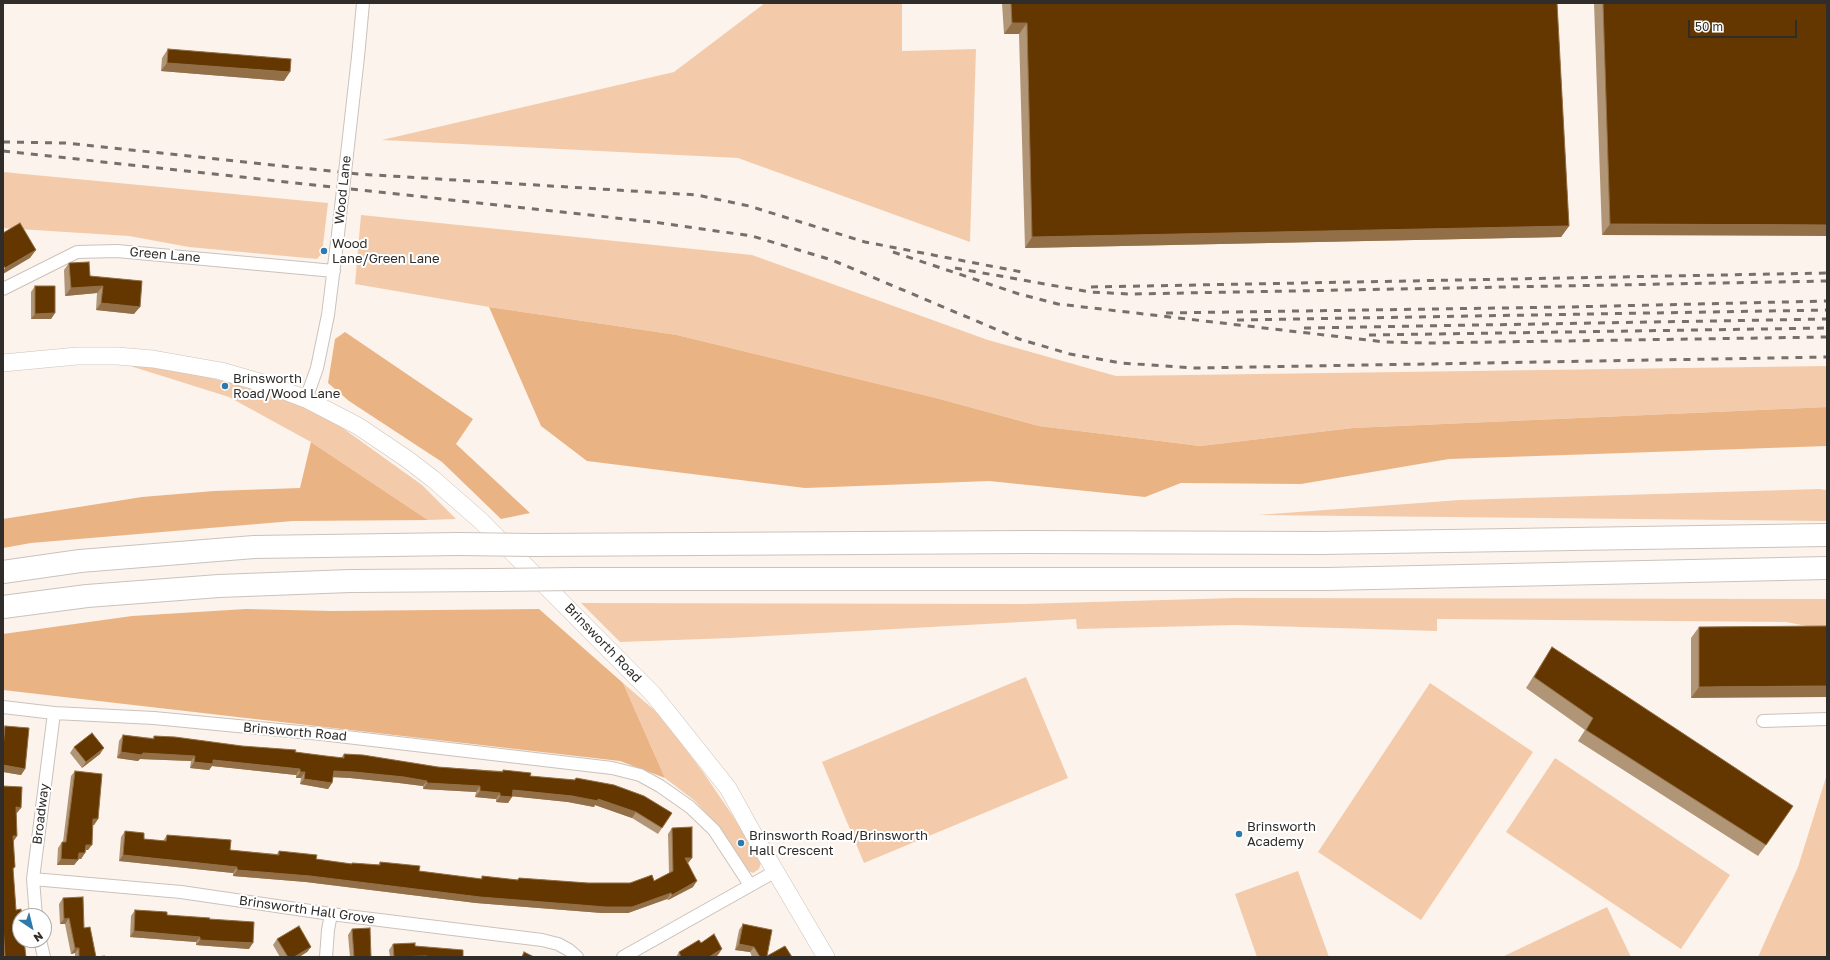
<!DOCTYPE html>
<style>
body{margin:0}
#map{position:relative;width:1830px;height:960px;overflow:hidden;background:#fcf3ec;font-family:"Golos Text",sans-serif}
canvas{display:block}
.frame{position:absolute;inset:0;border:4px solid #2f2c29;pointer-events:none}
.north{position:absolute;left:12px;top:908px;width:40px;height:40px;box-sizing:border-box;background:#fff;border:1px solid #acaba9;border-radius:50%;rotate:145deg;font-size:11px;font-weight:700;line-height:16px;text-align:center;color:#2f2c29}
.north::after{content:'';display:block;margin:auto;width:14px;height:18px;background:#2f7aad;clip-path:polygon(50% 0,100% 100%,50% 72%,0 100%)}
.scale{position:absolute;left:1688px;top:20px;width:109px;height:18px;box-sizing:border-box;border:2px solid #2f2c29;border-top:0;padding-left:5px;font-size:12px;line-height:14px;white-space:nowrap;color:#2f2c29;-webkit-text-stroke:3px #fff;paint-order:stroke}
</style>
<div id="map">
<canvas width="1830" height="960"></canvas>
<div class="frame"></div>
<div class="north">N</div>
<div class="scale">50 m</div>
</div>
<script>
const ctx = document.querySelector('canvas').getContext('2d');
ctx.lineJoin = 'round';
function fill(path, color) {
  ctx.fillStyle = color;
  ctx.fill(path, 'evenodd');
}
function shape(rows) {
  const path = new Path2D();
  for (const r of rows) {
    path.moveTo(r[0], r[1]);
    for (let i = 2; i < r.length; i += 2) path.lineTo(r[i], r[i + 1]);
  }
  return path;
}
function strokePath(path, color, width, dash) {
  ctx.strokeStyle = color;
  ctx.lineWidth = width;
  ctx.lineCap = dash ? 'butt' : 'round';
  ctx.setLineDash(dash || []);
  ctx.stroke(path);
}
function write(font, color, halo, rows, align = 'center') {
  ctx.font = font + ' "Golos Text",sans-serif';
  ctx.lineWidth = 4;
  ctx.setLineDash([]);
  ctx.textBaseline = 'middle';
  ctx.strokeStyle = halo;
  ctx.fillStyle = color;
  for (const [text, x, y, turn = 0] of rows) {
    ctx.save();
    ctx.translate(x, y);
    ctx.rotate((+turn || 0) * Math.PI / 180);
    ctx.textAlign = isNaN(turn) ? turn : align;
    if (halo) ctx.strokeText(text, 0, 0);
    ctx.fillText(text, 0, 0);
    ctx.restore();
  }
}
const green = shape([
 [765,3,902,3,902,51,976,49,970,242,738,158,382,140,674,72],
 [3,172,328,203,322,253,317,259,189,247,129,236,3,228],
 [361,215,752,255,988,340,1116,376,1827,366,1827,407,1353,428,1200,446,1039,426,936,398,677,335,489,307,355,284],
 [124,364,179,371,274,392,337,424,422,485,456,519,428,520,311,442,229,397],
 [1819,489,1827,490,1827,521,1258,515,1460,500],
 [1235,598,1827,599,1827,630,1786,622,1437,619,1437,631,1235,625,1077,629,1076,619,731,638,620,642,581,603,1023,604],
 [1026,677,1068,778,864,863,822,762],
 [623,683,660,715,703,772,741,828,761,863,759,869,753,873,748,871,716,824,695,801,665,778],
 [1430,683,1533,752,1421,920,1318,852],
 [1555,758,1730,875,1681,949,1506,832],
 [1827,774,1827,957,1758,957,1798,867],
 [1298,871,1329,957,1257,957,1235,894],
 [1607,907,1631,957,1502,957]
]);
const forest = shape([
 [489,307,677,335,936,398,1039,426,1200,446,1353,428,1827,407,1827,446,1449,459,1301,484,1181,483,1145,497,989,481,805,488,587,461,541,426],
 [345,332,473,419,456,444,530,513,501,519,442,462,349,401,328,383,335,339],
 [311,442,428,520,293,521,31,543,3,548,3,519,142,497,214,491,300,488],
 [246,609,332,611,539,609,623,683,665,778,620,761,3,690,3,634,132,616]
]);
const minor = shape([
 [358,57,363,3],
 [3,289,77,252,117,251,334,271],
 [306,399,317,368,328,315,338,234],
 [3,707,54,713,154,718,321,734,612,768,640,775,660,786,690,807,714,830,750,885],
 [1763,721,1827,719],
 [33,879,181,892,331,914,542,940,558,944,569,950,577,957],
 [36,916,33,879,54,713],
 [40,940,44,957],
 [326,957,328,930,331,914],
 [623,957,776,871]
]);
const secondary = shape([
 [3,363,77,356,117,356,153,359,221,371,266,384,306,399,358,426,407,459,433,479,481,521,653,694,728,788,754,835,826,957]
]);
const motorway = shape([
 [535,545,1026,542,1321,543,1827,535],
 [3,572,80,561,254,547,458,544],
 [576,579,1327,579,1827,568],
 [3,607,87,596,219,586,350,581,495,580]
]);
const rail = shape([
 [3,142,66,143,358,174,697,195,749,206,865,242,1022,272],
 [3,151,653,222,752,236,832,260,1019,339,1070,354,1121,363,1195,368,1827,357],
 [893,252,1019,294,1058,304,1385,342,1428,343,1827,337],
 [955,268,1090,292,1130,294,1827,281],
 [1091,287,1827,273],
 [1166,313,1568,307,1827,301],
 [1237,320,1827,310],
 [1304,328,1827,319],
 [1369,335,1827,328]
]);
const minorBridge = shape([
 [338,234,358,57]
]);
const motorwayBridge = shape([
 [458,544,535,545],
 [495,580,576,579]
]);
const wall = shape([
 [1002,3,1557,3,1569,226,1561,237,1025,248,1019,34,1004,34],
 [1594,3,1827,3,1602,235],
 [168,49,284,81,161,71,162,58],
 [69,263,90,276,142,281,134,314,96,310,97,293,65,296,64,270],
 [35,286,55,313,51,319,31,319,31,292],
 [1827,626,1691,698,1691,638,1699,627],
 [1552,647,1766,845,1758,856,1578,741,1585,730,1526,688,1545,658],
 [5,726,25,769,21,775,3,772,3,729],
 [123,735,153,738,154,736,295,752,326,756,341,758,344,754,438,767,502,771,503,770,530,776,574,780,576,778,614,785,662,828,658,834,632,818,595,805,594,807,568,802,512,796,508,803,496,802,496,799,475,797,476,792,423,789,423,786,399,783,350,778,333,777,332,783,328,789,300,784,301,778,296,778,296,775,212,766,209,770,190,768,191,761,140,759,138,761,117,758,119,741],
 [74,747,100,754,82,768,70,753],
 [75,771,98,819,94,825,92,825,88,850,86,850,81,859,79,859,74,865,57,865,58,848,62,842,63,842,71,776],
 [3,786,17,813,16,813,17,836,13,841,15,867,13,870,16,910,26,957,3,957],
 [672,828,692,858,688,863,693,887,668,900,667,899,628,913,602,913,476,903,306,882,233,876,233,873,119,861,121,837,125,831,144,839,163,841,167,835,230,850,277,854,279,851,316,859,351,864,352,863,378,865,380,862,419,871,481,879,482,876,517,880,519,878,588,883,630,883,654,881,669,873,668,834],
 [63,898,84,928,96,957,105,957,75,957,75,953,71,954,65,924,60,924,59,904],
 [135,910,167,915,209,919,249,949,196,945,196,942,130,937,131,916],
 [743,924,767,956,792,957,752,957,750,952,735,950,739,930],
 [352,929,371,957,350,957,348,935],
 [277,939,311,947,307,952,299,957,280,957,273,945],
 [701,943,718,955,715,957,676,957,679,952],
 [393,944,415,946,463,957,390,957,389,950]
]);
const shadedWall = shape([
 [1012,23,1027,23,1019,34,1004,34],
 [167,63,290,72,284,81,161,71],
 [1610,224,1827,225,1827,236,1602,235],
 [1569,226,1561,237,1025,248,1032,237],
 [36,250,30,258,3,274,3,271,5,268],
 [103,286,97,293,65,296,71,288],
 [101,303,140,307,134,314,96,310],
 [55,313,51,319,31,319,35,314],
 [1827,686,1827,697,1691,698,1699,687],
 [104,748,100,754,82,768,86,762],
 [121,752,143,753,195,756,191,761,140,759,138,761,117,758],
 [213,760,300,769,296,775,212,766,209,770,190,768,194,762],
 [3,765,25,769,21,775,3,772],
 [334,771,354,772,404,777,427,781,423,786,399,783,350,778,330,777],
 [300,772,305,772,301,778,296,778],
 [304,779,332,783,328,789,300,784],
 [427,783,480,786,476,792,423,789],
 [513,790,598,799,636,812,632,818,595,805,594,807,568,802,509,796],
 [480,791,500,793,496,799,475,797],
 [500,796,512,797,508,803,496,802],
 [16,807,21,808,17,813,12,813],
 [93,819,98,819,94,825,89,825],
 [13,836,17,836,13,842],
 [86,845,92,845,88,850,82,850],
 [79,853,85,853,81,859,75,858],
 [123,855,237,867,233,873,119,861],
 [685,858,692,858,688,863,681,864],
 [61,859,78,860,74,865,57,865],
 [237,870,671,893,667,899,628,913,602,913,476,903,306,882,233,876],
 [697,881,693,887,668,900,672,895],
 [69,918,65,924,60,924,64,919],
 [134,931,200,937,196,942,130,937],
 [200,940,253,943,249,949,196,945],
 [739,944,754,947,750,952,735,950],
 [311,947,307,952,299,957,294,957],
 [75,948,79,948,75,953,71,954],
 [722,949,718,955,715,957,709,957]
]);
const building = shape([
 [1011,3,1557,3,1569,226,1032,237,1027,23,1012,23,1011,3],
 [1603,3,1827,3,1827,225,1610,224,1603,3],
 [168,49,291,59,290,72,167,63,168,49],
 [20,223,36,250,5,268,3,265,3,233,20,223],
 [89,262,90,276,142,281,140,307,101,303,103,286,71,288,69,263,89,262],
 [35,286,55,286,55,313,35,314,35,286],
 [1827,626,1827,686,1699,687,1699,627,1827,626],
 [1552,647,1793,806,1766,845,1586,730,1593,718,1534,677,1552,647],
 [5,726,29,728,25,769,3,765,3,748,5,726],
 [92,733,104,748,86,762,74,747,92,733],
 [123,735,154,739,154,736,175,737,242,746,296,750,295,752,326,756,344,758,344,754,363,755,438,767,503,772,503,770,531,773,530,776,575,780,576,778,614,785,644,796,672,813,662,828,636,812,598,799,598,801,572,796,513,790,512,797,500,796,500,793,480,791,480,786,427,783,427,781,404,777,354,772,334,771,332,783,304,779,305,772,300,772,300,769,213,760,213,764,194,762,195,756,143,753,142,755,121,752,123,735],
 [75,771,102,774,98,819,93,819,92,845,86,845,85,853,79,853,78,860,61,859,62,842,66,842,75,771],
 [3,786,22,787,21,808,16,807,17,836,13,836,15,867,13,868,16,910,21,909,22,916,20,916,20,940,24,940,26,957,5,957,3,924,3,786],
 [692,827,692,858,685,858,697,881,672,895,671,893,632,907,606,907,480,897,310,876,237,870,237,867,123,855,125,831,144,833,144,839,166,841,167,835,231,840,230,850,279,855,279,851,317,855,316,859,352,864,352,863,380,865,380,862,420,866,419,871,482,879,482,876,518,880,519,878,588,883,630,883,652,875,654,881,673,871,672,828,692,827],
 [83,897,84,928,90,927,96,957,105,956,105,957,79,957,79,948,75,948,69,918,64,919,63,898,83,897],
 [135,910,167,912,167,915,210,918,209,919,254,922,253,943,200,940,200,937,134,931,135,910],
 [743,924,772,930,767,956,785,946,792,957,760,957,754,947,739,944,743,924],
 [299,926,311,947,294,957,288,957,277,939,299,926],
 [370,928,371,957,354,957,352,929,370,928],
 [714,934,722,949,709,957,681,957,679,952,699,940,701,943,714,934],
 [415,943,415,946,463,950,463,957,427,957,427,956,394,957,393,944,415,943],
 [524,952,534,957,522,957,524,952]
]);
const markers = [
 [324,251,4,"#2f7aad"],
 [225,386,4,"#2f7aad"],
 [1239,834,4,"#2f7aad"],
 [741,843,4,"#2f7aad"]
];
const streetNames = [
 ["Wood Lane",343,190,-84],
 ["Green Lane",165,255,5],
 ["Brinsworth Road",603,643,46],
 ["Brinsworth Road",295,732,5],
 ["Broadway",41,814,-83],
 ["Brinsworth Hall Grove",307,910,8]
];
const poiNames = [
 ["Wood",332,244],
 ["Lane/Green Lane",332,259],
 ["Brinsworth",233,379],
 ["Road/Wood Lane",233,394],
 ["Brinsworth",1247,827],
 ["Academy",1247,842],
 ["Brinsworth Road/Brinsworth",749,836],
 ["Hall Crescent",749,851]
];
fill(green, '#f3cbaa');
fill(forest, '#eab384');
strokePath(minor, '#cac2bb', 14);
strokePath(secondary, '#cac2bb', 18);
strokePath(motorway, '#cac2bb', 24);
strokePath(minor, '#fff', 12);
strokePath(secondary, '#fff', 17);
strokePath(motorway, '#fff', 22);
strokePath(rail, '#75706b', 3, [7, 7]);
strokePath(minorBridge, '#cac2bb', 14, []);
strokePath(motorwayBridge, '#cac2bb', 24, []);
strokePath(minorBridge, '#fff', 12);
strokePath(motorwayBridge, '#fff', 22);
fill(wall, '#b09576');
fill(shadedWall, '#926f47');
fill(building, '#653700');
strokePath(building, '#926f47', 1);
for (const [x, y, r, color] of markers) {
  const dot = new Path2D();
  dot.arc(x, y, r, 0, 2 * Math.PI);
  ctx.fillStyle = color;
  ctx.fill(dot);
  strokePath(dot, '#fff', 1.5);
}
write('13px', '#2f2c29', '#fff', streetNames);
write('13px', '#2f2c29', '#fff', poiNames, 'left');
</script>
